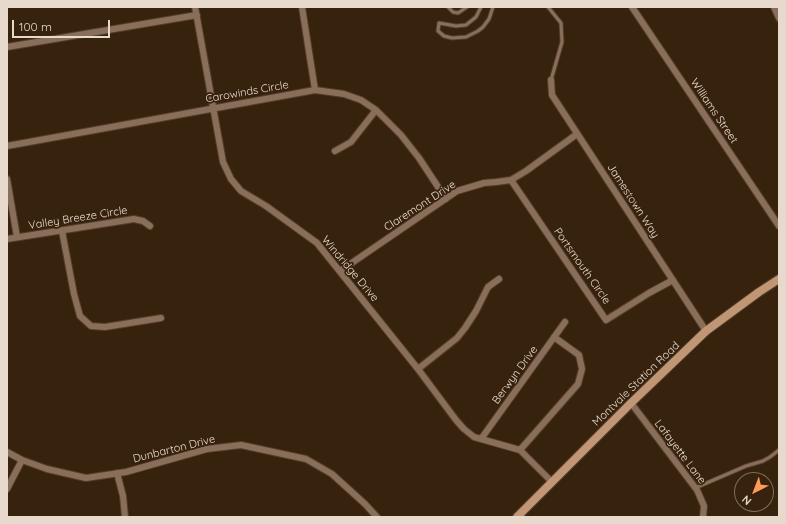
<!DOCTYPE html>
<style>
body{margin:0}
#map{position:relative;width:786px;height:524px;overflow:hidden;background:#37220e;font-family:Quicksand,sans-serif}
canvas{display:block}
.frame{position:absolute;inset:0;border:8px solid #e8d9cd;pointer-events:none}
.north{position:absolute;left:734px;top:472px;width:40px;height:40px;box-sizing:border-box;background:#37220e;border:1px solid #7e6b5a;border-radius:50%;rotate:222deg;font-size:11px;font-weight:700;line-height:16px;text-align:center;color:#e8d9cd}
.north::after{content:'';display:block;margin:auto;width:14px;height:18px;background:#fe9b58;clip-path:polygon(50% 0,100% 100%,50% 72%,0 100%)}
.scale{position:absolute;left:12px;top:20px;width:98px;height:18px;box-sizing:border-box;border:2px solid #e8d9cd;border-top:0;padding-left:5px;font-size:12px;line-height:14px;white-space:nowrap;color:#e8d9cd;-webkit-text-stroke:3px #37220e;paint-order:stroke}
</style>
<div id="map">
<canvas width="786" height="524"></canvas>
<div class="frame"></div>
<div class="north">N</div>
<div class="scale">100 m</div>
</div>
<script>
const ctx = document.querySelector('canvas').getContext('2d');
ctx.lineJoin = 'round';
function shape(rows) {
  const path = new Path2D();
  for (const r of rows) {
    path.moveTo(r[0], r[1]);
    for (let i = 2; i < r.length; i += 2) path.lineTo(r[i], r[i + 1]);
  }
  return path;
}
function strokePath(path, color, width, dash) {
  ctx.strokeStyle = color;
  ctx.lineWidth = width;
  ctx.lineCap = dash ? 'butt' : 'round';
  ctx.setLineDash(dash || []);
  ctx.stroke(path);
}
function write(font, color, halo, rows, align = 'center') {
  ctx.font = font + ' Quicksand,sans-serif';
  ctx.lineWidth = 3.5;
  ctx.setLineDash([]);
  ctx.textBaseline = 'middle';
  ctx.strokeStyle = halo;
  ctx.fillStyle = color;
  for (const [text, x, y, turn = 0] of rows) {
    ctx.save();
    ctx.translate(x, y);
    ctx.rotate((+turn || 0) * Math.PI / 180);
    ctx.textAlign = isNaN(turn) ? turn : align;
    if (halo) ctx.strokeText(text, 0, 0);
    ctx.fillText(text, 0, 0);
    ctx.restore();
  }
}
const lane = shape([
 [448,7,453,12,458,13,467,7],
 [481,7,476,17,466,25,456,26,439,23,438,31,444,36,452,38,466,37,478,31,483,27,489,19,493,7],
 [548,7,561,23,562,42,551,80],
 [695,488,746,466,763,461,770,457,779,450]
]);
const street = shape([
 [195,7,223,162,231,179,241,191,266,206,317,243,418,369,456,420,464,429,474,437,481,439,520,450,552,482],
 [302,7,315,90],
 [632,7,779,226],
 [774,7,779,18],
 [7,47,197,15],
 [551,80,552,95,706,331],
 [7,146,315,90,344,94,361,100,376,110,401,135,419,158,446,199],
 [335,151,351,142,376,110],
 [7,179,17,237],
 [511,180,606,320,649,293,673,280],
 [62,231,74,294,80,316,91,326,105,327,161,318],
 [7,239,134,219,143,221,150,226],
 [340,271,457,191,484,183,496,182,511,180,526,171,577,134],
 [418,369,457,338,465,328,476,311,488,287,499,279],
 [631,403,697,490,704,506,703,517],
 [481,439,565,322],
 [520,450,578,384,582,369,579,355,554,337],
 [7,452,22,460,47,469,86,478,126,472,207,449,241,445,306,459,332,474,365,504,377,517],
 [117,473,123,496,125,517],
 [7,489,22,460]
]);
const secondary = shape([
 [517,517,631,403,706,331,759,292,779,279]
]);
const streetNames = [
 ["Carowinds Circle",247,92,-10],
 ["Williams Street",714,111,56],
 ["Jamestown Way",633,201,57],
 ["Claremont Drive",420,206,-33],
 ["Valley Breeze Circle",78,218,-9],
 ["Portsmouth Circle",582,266,55],
 ["Windridge Drive",350,269,50],
 ["Berwyn Drive",515,375,-54],
 ["Montvale Station Road",636,384,-44],
 ["Dunbarton Drive",174,449,-14],
 ["Lafayette Lane",680,452,53]
];
strokePath(lane, '#533f2d', 5);
strokePath(street, '#533f2d', 8);
strokePath(secondary, '#533f2d', 10);
strokePath(lane, '#896e59', 3);
strokePath(street, '#896e59', 6);
strokePath(secondary, '#c19674', 8);
write('11px', '#e8d9cd', '#37220e', streetNames);
</script>
